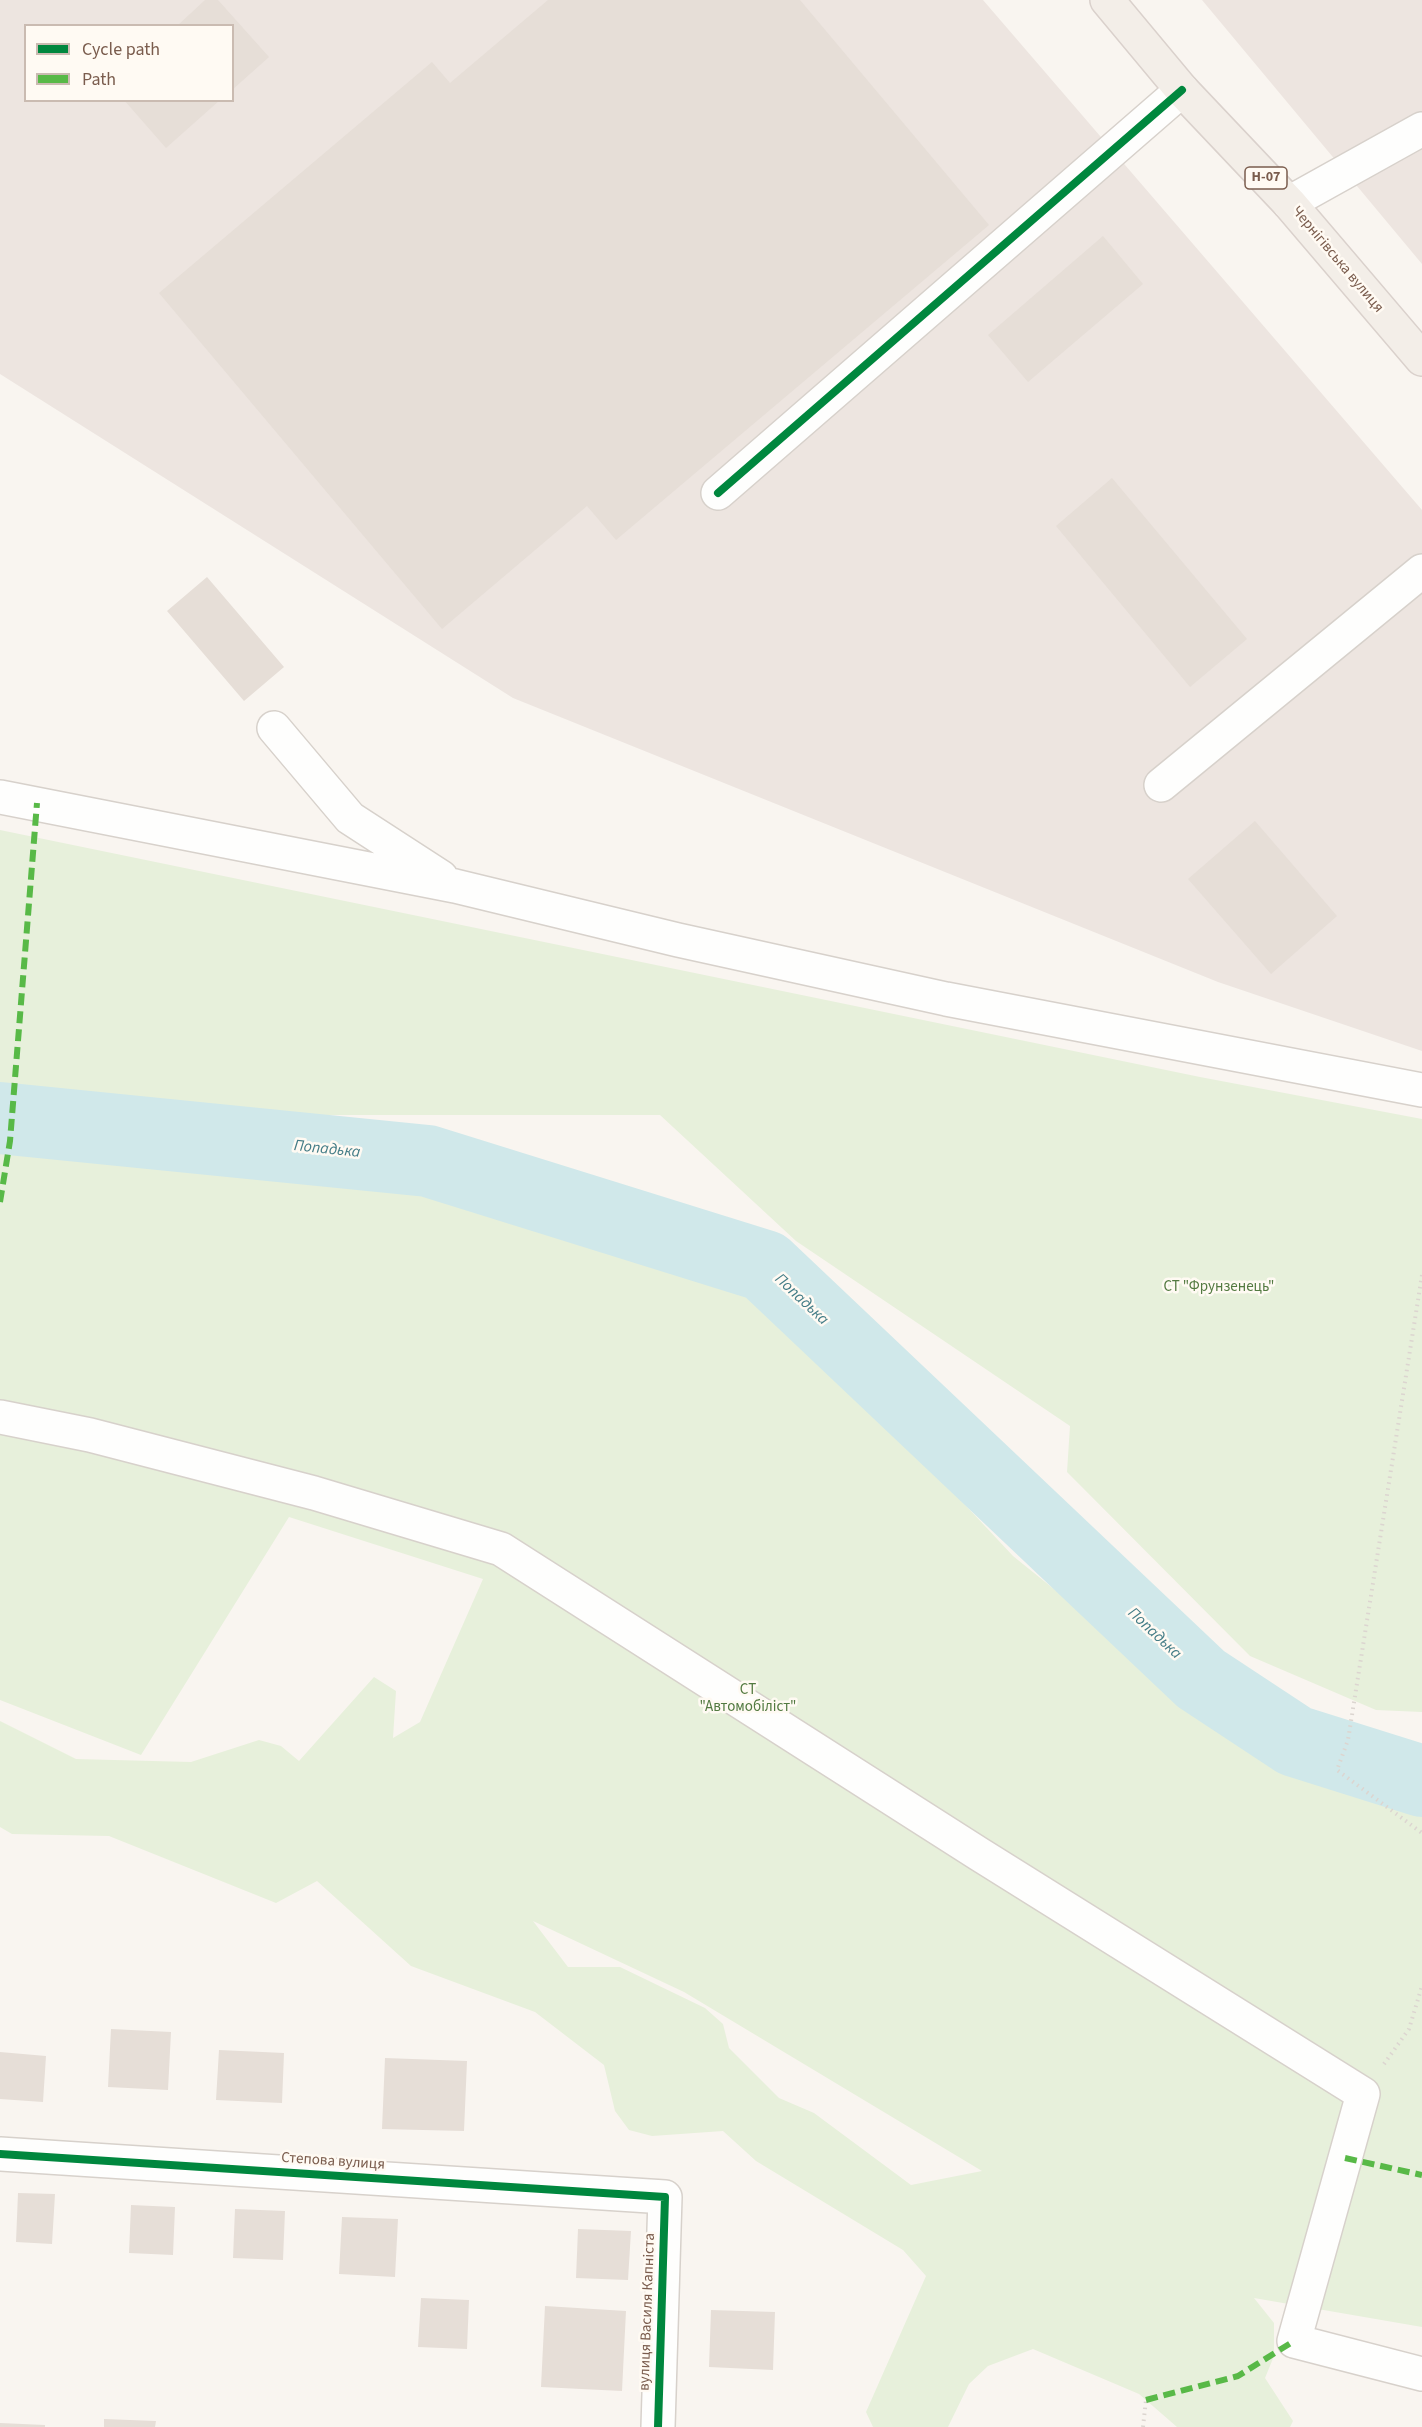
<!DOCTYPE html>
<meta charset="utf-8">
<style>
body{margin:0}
#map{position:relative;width:1422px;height:2427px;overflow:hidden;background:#f9f5f0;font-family:"Source Sans 3",sans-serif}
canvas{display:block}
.legend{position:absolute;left:24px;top:24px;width:210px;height:78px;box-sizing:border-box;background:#fffaf3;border:2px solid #cabbb1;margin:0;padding:8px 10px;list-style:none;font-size:18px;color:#7a5c4d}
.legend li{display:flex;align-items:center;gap:12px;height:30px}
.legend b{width:30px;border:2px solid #cabbb1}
</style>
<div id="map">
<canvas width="1422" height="2427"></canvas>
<ul class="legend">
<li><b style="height:8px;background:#00873e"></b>Cycle path</li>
<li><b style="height:8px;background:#58b947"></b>Path</li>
</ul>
</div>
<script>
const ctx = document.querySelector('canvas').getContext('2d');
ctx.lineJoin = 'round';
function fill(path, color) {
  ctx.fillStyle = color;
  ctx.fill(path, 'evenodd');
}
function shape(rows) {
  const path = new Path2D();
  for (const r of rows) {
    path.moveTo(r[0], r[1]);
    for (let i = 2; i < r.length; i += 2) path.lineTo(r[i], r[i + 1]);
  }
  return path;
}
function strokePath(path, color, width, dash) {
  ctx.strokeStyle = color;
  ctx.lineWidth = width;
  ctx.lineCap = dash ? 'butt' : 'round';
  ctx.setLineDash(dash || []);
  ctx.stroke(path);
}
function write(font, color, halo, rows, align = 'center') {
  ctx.font = font + ' "Source Sans 3",sans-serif';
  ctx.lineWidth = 5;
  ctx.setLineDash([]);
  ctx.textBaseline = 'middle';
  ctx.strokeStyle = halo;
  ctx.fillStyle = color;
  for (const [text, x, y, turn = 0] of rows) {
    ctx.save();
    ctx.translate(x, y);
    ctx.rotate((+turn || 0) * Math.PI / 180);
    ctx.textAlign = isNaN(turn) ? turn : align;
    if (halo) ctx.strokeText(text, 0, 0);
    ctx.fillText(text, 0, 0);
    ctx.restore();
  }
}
const industrial = shape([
 [0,0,983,0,1422,510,1422,1051,1218,982,513,698,0,374],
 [26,26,232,26,232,100,26,100],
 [1202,0,1422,0,1422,264]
]);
const green = shape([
 [0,830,1200,1077,1422,1119,1422,1712,1376,1710,1250,1656,1067,1472,1070,1426,796,1241,660,1115,273,1115,79,1108,0,1093],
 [0,1135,426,1187,765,1291,1013,1556,1273,1766,1422,1801,1422,2327,1254,2298,1274,2323,1274,2356,1265,2378,1293,2421,1290,2427,1177,2427,1139,2394,1033,2349,988,2366,969,2384,948,2427,873,2427,866,2412,926,2276,903,2250,756,2161,723,2131,652,2136,629,2130,615,2111,604,2065,535,2012,411,1966,317,1881,276,1903,109,1836,12,1834,0,1827,0,1721,76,1759,191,1762,259,1740,281,1746,299,1761,374,1677,396,1691,393,1738,420,1722,483,1579,289,1517,141,1755,0,1700],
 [533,1921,684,1992,982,2171,911,2185,814,2113,779,2098,729,2048,723,2024,705,2008,620,1967,568,1967]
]);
const river = shape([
 [0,1118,428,1161,765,1266,1201,1679,1295,1741,1422,1781]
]);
const building = shape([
 [205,0,218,0,269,57,232,90,232,26,177,26],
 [548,0,800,0,989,225,616,540,587,506,442,629,159,293,432,62,450,83],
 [124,100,220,100,166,148],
 [1103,236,1143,284,1028,382,988,335],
 [1112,478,1247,639,1190,687,1056,526],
 [207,577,284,667,244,701,167,611],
 [1255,821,1337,916,1271,974,1188,879],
 [111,2029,171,2032,168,2090,108,2087],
 [219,2050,284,2053,282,2103,216,2100],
 [0,2052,46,2056,43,2102,0,2099],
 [385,2058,467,2061,464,2131,382,2129],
 [18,2193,55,2194,52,2244,16,2242],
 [131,2205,175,2207,173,2255,129,2253],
 [235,2209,285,2211,283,2260,233,2258],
 [342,2217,398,2219,395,2277,339,2274],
 [578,2229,631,2231,628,2280,576,2278],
 [421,2298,469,2300,467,2349,418,2347],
 [545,2306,626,2311,622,2391,541,2387],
 [711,2310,775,2312,773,2370,709,2367],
 [104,2419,156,2421,155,2427,104,2427],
 [0,2423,45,2425,45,2427,0,2427]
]);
const path = shape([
 [1422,1275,1348,1740,1337,1770,1422,1833],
 [1384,2064,1409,2029,1422,1986],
 [1143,2427,1146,2400]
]);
const minor = shape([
 [1289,203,1422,129],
 [718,493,1182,90],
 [274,728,350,818,441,877],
 [1161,785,1422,571],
 [0,797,455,886,678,940,946,999,1422,1090],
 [0,1417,90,1435,314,1493,501,1549,979,1854,1363,2094,1294,2341,1422,2374],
 [0,2154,665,2197,658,2427]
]);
const major = shape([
 [1107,0,1182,90,1289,203,1422,359]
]);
const quiet = shape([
 [0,1202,10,1141,37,803],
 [1345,2158,1422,2175],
 [1146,2400,1238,2376,1294,2341]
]);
const cycleway = shape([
 [718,493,1182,90],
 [0,2154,665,2197,658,2427]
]);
const shields = [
 [1266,178,42]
];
const shieldNames = [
 ["Н-07",1266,178]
];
const streetNames = [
 ["Чернігівська вулиця",1337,260,50],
 ["Степова вулиця",333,2162,4],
 ["вулиця Василя Капніста",648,2312,-88]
];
const parkNames = [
 ["СТ \"Фрунзенець\"",1219,1288],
 ["СТ",748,1691],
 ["\"Автомобіліст\"",748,1708]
];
const waterNames = [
 ["Попадька",327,1150,6],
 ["Попадька",801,1300,43],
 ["Попадька",1154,1634,43]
];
fill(industrial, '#ede5e0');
fill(green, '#e7f0db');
strokePath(river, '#d0e8ea', 72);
fill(building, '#e6ded7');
strokePath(minor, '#d7d1cb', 36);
strokePath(major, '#dad1cc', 36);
strokePath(path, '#dcd5d0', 4, [1.5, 4.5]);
strokePath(minor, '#fefefd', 33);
strokePath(major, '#f3eee8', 33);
strokePath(quiet, '#58b947', 6, [12, 6]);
strokePath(cycleway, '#00873e', 8);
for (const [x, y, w] of shields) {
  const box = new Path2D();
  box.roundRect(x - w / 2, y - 11, w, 22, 4.5);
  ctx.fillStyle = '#fffaf3';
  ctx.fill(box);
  strokePath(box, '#7a5c4d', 1.5);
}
write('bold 14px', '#7a5c4d', null, shieldNames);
write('15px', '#7a5c4d', '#fffaf3', streetNames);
write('15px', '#537a41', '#fffaf3', parkNames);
write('italic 16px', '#437c86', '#fffaf3', waterNames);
</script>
